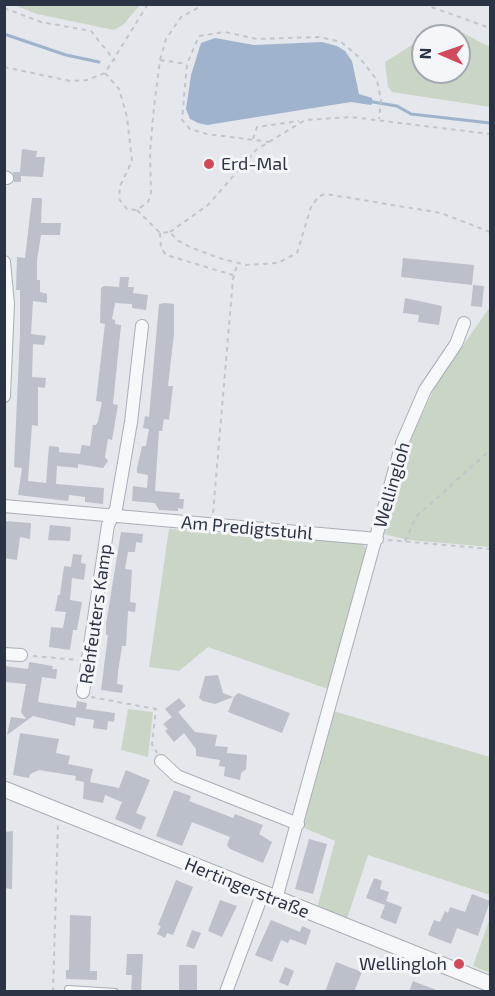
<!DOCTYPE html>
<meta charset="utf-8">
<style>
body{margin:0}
#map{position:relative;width:495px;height:996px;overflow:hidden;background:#e4e7ec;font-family:"Exo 2",sans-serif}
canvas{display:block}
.frame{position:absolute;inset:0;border:6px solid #2b3445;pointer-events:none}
.north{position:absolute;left:411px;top:24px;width:60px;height:60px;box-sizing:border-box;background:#f4f6f9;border:2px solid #a4a8b1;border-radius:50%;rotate:272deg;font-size:16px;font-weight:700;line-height:24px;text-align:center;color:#2b3445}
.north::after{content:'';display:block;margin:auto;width:21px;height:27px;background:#d1495b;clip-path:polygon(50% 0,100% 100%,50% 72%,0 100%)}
</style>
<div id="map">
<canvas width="495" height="996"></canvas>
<div class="frame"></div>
<div class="north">N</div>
</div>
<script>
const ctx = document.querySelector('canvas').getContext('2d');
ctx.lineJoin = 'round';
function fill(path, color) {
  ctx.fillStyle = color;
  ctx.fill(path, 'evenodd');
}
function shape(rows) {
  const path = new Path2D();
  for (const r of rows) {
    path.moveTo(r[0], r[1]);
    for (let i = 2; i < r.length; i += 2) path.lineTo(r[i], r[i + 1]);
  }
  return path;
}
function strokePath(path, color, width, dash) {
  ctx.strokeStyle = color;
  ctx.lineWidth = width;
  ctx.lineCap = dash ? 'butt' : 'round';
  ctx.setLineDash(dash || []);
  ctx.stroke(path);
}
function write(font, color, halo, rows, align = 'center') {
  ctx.font = font + ' "Exo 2",sans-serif';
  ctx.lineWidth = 6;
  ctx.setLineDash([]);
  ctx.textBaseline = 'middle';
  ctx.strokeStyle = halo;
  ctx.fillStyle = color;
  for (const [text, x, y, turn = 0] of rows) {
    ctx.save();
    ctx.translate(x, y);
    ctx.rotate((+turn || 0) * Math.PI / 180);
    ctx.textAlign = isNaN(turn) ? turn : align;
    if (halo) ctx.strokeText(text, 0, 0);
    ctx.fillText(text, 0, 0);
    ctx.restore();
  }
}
const green = shape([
 [14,5,140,5,124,24,114,30,37,14],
 [445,24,490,47,490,107,392,92,388,87,385,62,423,38,423,72,459,72,459,36,426,36],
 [490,307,490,547,409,540,383,534,413,433,438,381],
 [169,529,363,543,367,551,328,689,208,647,179,671,149,667],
 [128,709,153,712,148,757,121,750],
 [333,711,490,757,490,895,368,855,347,919,317,908,335,841,302,827],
 [490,918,490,973,473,966]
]);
const water = shape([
 [215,38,254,45,322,42,337,46,345,51,352,61,359,94,372,98,373,102,371,105,351,102,207,125,198,123,190,119,186,109,191,75,201,43]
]);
const stream = shape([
 [4,34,66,55,99,62],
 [373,102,397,106,411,114,490,123]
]);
const building = shape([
 [22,149,37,151,36,157,45,157,43,177,21,176,21,182,14,182,13,172,20,172],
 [32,198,42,198,41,223,61,223,60,235,41,235,37,260,37,280,40,280,40,292,47,294,47,303,33,301,31,334,46,336,44,345,33,344,32,377,46,378,45,388,38,387,38,426,32,425,28,481,46,483,49,446,59,447,59,452,80,454,82,445,90,446,93,425,96,425,98,421,102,402,96,401,105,324,100,323,101,288,104,286,119,287,120,277,129,277,128,287,134,287,133,293,148,295,146,310,132,308,132,304,115,303,112,319,115,320,115,324,121,325,113,404,118,405,112,440,108,439,105,457,108,461,103,468,78,464,78,468,57,466,56,484,104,488,103,504,85,502,85,497,69,495,68,501,18,495,22,468,14,467,20,333,20,290,16,290,17,257,25,258],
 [403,258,474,265,472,285,401,277],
 [473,285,484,286,482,307,471,306],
 [405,298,442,306,439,325,418,322,419,315,403,313],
 [165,303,174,304,174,334,168,386,173,386,169,420,164,419,162,431,159,431,155,491,180,493,179,499,184,499,183,509,178,508,178,511,159,510,155,503,132,501,133,486,147,488,148,475,137,473,137,468,142,446,146,446,149,429,143,428,145,416,149,417,159,304],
 [4,521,31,523,30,539,20,537,17,560,4,558],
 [50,525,71,527,70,541,48,540],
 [121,532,143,534,142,543,136,542,135,552,128,552,125,569,132,570,130,602,136,603,135,612,128,611,126,646,122,646,118,672,117,684,123,685,122,693,101,690,108,635,106,635,106,624],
 [73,554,82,555,81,563,86,564,84,580,72,578,70,600,82,602,77,630,73,630,70,650,49,647,51,627,63,628,66,612,55,611,58,595,60,595,64,566,71,567],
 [29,662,53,666,52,669,57,669,56,679,42,677,38,702,76,708,77,701,87,703,86,709,115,713,114,722,108,721,107,730,93,728,94,720,76,717,75,726,33,716,7,735,11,717,26,719,21,712,26,684,4,682,4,666,28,669],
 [218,675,223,693,233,697,215,704,203,701,199,698,205,676],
 [238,693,290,713,282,733,228,712,234,697],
 [179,698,186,706,178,712,195,732,217,735,215,746,228,747,227,753,247,755,246,769,241,773,240,780,224,776,225,767,219,766,220,760,196,756,196,749,184,733,174,742,165,731,168,729,163,724,172,717,165,709],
 [20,733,59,739,56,753,70,756,68,764,93,769,90,782,119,788,126,770,150,780,136,813,146,817,141,830,115,819,122,802,105,795,103,803,83,799,84,782,75,780,76,776,39,770,30,774,29,778,13,775],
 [174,790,191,796,189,801,220,813,233,818,235,814,263,825,259,834,272,842,263,863,230,849,227,845,230,837,192,822,182,846,156,836],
 [13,831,12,889,4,888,4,832],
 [309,839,327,844,313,894,295,889],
 [374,878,382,881,380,889,389,892,386,901,402,907,396,924,380,918,385,905,366,898],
 [176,880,193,887,173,935,167,933,165,938,157,934,161,926,158,925],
 [472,894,490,901,478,936,457,928,451,944,428,935,434,920,440,922,445,911,448,913,450,907,465,912],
 [220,900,237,906,222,937,208,931],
 [70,915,91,916,90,971,97,971,97,980,66,979,66,970,69,970],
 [271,920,300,932,302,926,311,930,306,945,290,939,288,943,281,940,272,962,255,955],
 [192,930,201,933,194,949,186,946],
 [127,954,143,954,141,992,131,992,132,975,126,975],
 [336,962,362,972,354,992,325,992],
 [179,965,197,965,197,992,179,992],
 [285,967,294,971,288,986,279,982],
 [413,981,439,991,439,992,409,992]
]);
const path = shape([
 [423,4,490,28],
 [4,8,41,22,91,31,115,61],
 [160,60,187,64],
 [4,67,70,81,87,80,105,73,148,4],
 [105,73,119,89,127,117,132,161,120,186,119,199,127,209,137,210,148,202,151,193,150,152,154,107,160,60,166,39,181,17,205,4],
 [253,139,257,127,299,121],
 [270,142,207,134,190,129,182,120,187,64,199,36,225,32,257,39,320,37,341,42,359,57,377,80,381,100,379,119],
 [137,210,160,233,170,232,177,240,190,247,219,258,246,265,278,263,297,253,311,207,319,196,326,194,441,213,490,232],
 [170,232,208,205,256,150,305,120,351,117,490,134],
 [160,233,161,248,166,255,233,275],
 [213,513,233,279,237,265],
 [388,540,490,549],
 [405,541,416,517,490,450],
 [33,656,78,660],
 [91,697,156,709,152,744,157,753],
 [53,992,58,823]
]);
const service = shape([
 [68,989,115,992]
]);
const minor = shape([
 [4,177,7,178],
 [4,262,8,304,4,396],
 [4,506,377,539],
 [4,654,21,655],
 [83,692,108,525,116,509,131,422,142,326],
 [161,761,177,776,298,824],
 [276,899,402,443,425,390,456,344,464,323],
 [226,992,262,895]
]);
const tertiary = shape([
 [4,789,490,984]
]);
const markers = [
 [209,164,6,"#d1495b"],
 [459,964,6,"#d1495b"]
];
const poiNames = [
 ["Erd-Mal",221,164],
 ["Wellingloh",447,964,"right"]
];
const streetNames = [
 ["Wellingloh",392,485,-74],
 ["Am Predigtstuhl",247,528,5],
 ["Rehfeuters Kamp",96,614,-82],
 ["Hertingerstraße",247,888,22]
];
fill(green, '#c9d6c5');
fill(water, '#9fb4cc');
strokePath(stream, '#9fb4cc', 3);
fill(building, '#bbc0ca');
strokePath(service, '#a9aeb7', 8);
strokePath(minor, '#a9aeb7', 14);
strokePath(tertiary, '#a9aeb7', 17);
strokePath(path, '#c2c5cb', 2, [4.5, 4.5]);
strokePath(service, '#f7f8fa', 6);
strokePath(minor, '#f7f8fa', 12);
strokePath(tertiary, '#f7f8fa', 15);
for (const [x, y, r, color] of markers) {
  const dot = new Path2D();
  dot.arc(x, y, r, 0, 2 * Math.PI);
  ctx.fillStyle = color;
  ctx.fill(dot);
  strokePath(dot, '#f4f6f9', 2);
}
write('18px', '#2b3445', '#f4f6f9', poiNames, 'left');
write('18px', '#2b3445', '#f4f6f9', streetNames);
</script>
